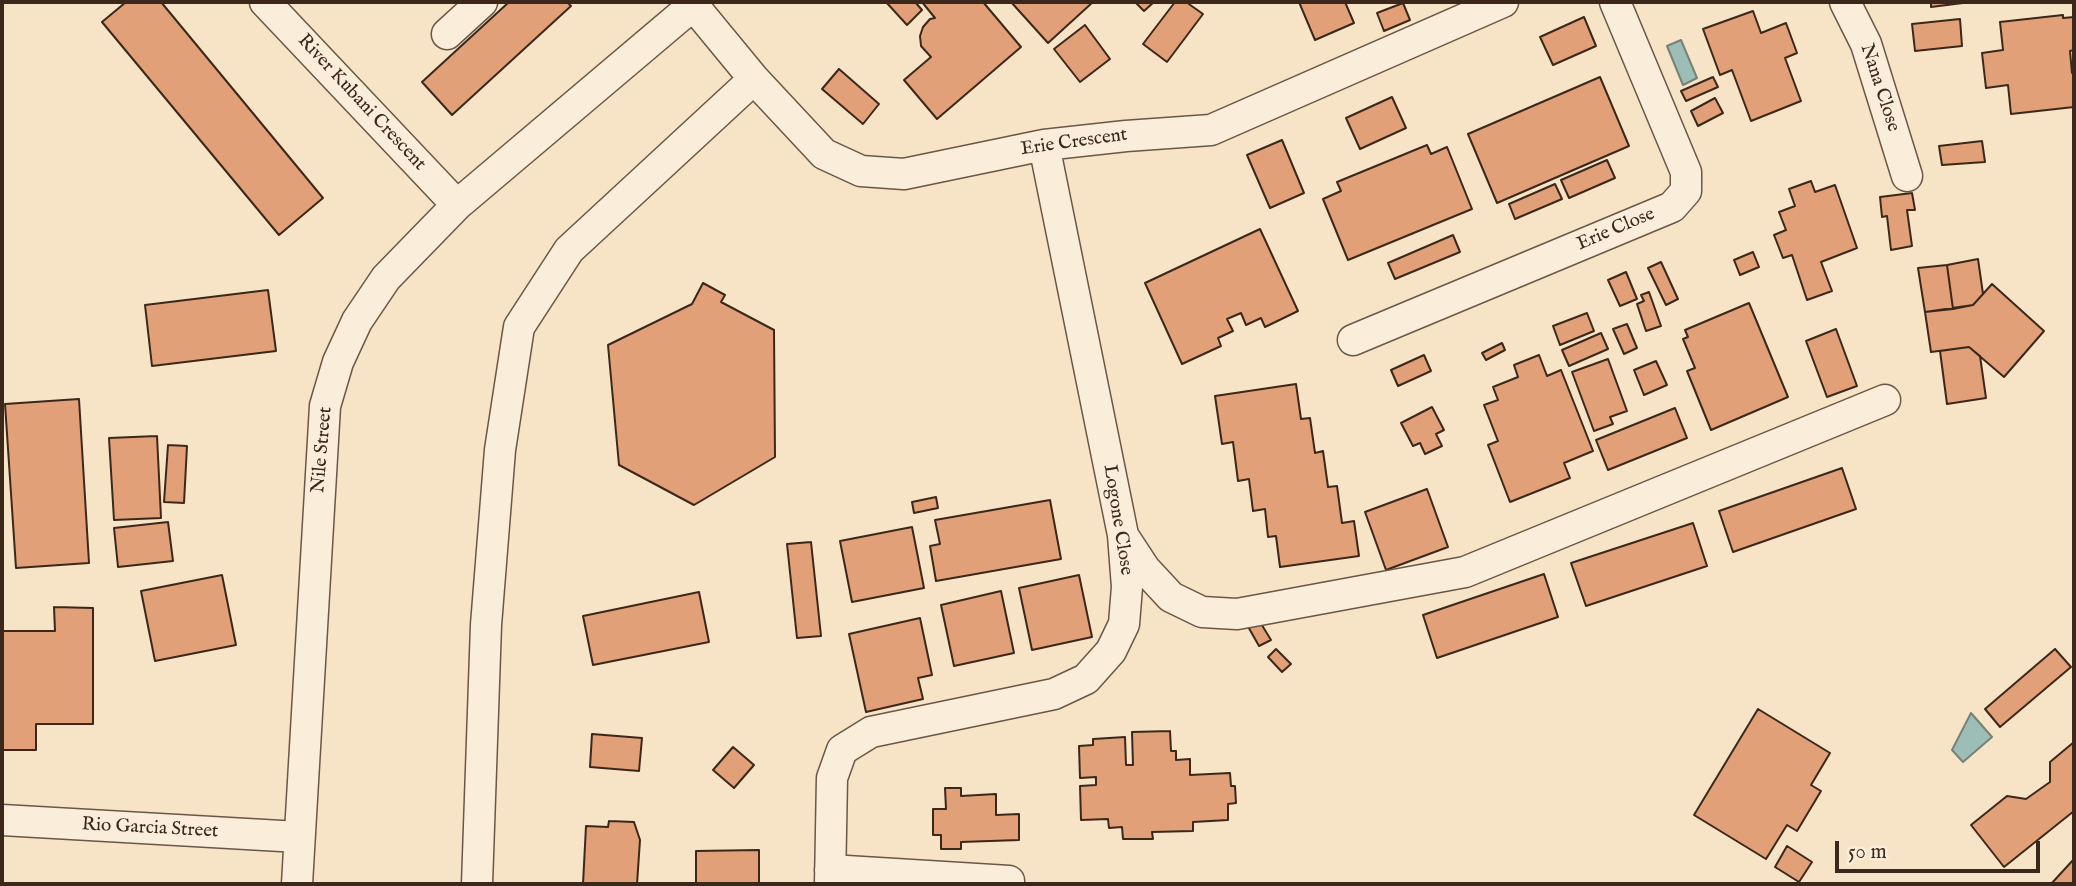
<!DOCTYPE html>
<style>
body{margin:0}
#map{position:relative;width:2076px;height:886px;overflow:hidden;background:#f7e3c6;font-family:"IM FELL English",serif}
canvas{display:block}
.frame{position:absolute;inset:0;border:4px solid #3b281b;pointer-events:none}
.scale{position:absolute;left:1835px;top:841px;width:205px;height:32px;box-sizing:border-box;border:4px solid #3b281b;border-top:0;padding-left:9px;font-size:21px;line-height:24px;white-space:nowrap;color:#3b281b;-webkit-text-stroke:5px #faedda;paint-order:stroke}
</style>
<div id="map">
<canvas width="2076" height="886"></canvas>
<div class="frame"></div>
<div class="scale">50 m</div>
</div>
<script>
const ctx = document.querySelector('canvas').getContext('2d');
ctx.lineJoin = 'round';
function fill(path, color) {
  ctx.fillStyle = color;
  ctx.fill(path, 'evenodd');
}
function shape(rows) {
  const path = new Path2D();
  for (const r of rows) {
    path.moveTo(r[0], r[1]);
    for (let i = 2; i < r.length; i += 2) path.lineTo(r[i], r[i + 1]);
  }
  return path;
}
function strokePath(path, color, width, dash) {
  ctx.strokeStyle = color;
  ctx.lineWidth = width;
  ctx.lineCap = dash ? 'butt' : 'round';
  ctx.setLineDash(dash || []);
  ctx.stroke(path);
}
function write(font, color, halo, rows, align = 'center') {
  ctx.font = font + ' "IM FELL English",serif';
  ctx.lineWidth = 6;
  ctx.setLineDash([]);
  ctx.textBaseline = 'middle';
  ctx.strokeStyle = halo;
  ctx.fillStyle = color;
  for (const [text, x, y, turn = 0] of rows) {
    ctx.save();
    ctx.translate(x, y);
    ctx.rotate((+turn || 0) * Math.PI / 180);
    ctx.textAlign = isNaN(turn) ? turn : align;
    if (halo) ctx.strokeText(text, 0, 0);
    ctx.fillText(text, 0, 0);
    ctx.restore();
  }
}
const water = shape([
 [1681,40,1697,78,1683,85,1667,46,1681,40],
 [1971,713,1992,737,1963,762,1952,750,1971,713]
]);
const building = shape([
 [126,2,161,2,323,198,279,235,102,22,126,2],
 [509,2,567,2,571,6,452,115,422,82,509,2],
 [886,2,915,2,922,10,907,25,886,2],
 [922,2,983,2,1021,47,937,119,904,80,931,57,921,46,920,36,923,27,930,19,935,18,922,2],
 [1011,2,1093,2,1048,43,1011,2],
 [1135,2,1154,2,1144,11,1135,2],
 [1175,2,1186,2,1203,14,1167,62,1143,44,1175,2],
 [1299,2,1345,2,1354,23,1315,40,1299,2],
 [1931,2,1971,2,1931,7,1931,2],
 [1403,3,1410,20,1384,31,1377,13,1403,3],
 [1753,11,1761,33,1786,23,1797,53,1785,58,1801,101,1751,121,1732,70,1720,75,1703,29,1753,11],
 [2063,15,2063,18,2074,17,2074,50,2070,51,2072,73,2074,72,2074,107,2011,114,2008,85,1986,88,1982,53,2003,50,2000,22,2063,15],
 [1584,17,1596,46,1553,65,1540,37,1584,17],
 [1960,19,1962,46,1915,51,1912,24,1960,19],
 [1085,25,1110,59,1080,82,1054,49,1085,25],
 [839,69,879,104,863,124,822,89,839,69],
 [1600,77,1629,146,1497,203,1468,134,1600,77],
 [1713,77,1718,87,1686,101,1681,91,1713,77],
 [1392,97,1406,128,1360,149,1346,118,1392,97],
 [1715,98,1723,113,1698,126,1691,111,1715,98],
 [1282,140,1304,193,1270,208,1247,155,1282,140],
 [1982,141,1985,162,1942,165,1939,146,1982,141],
 [1427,145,1431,154,1447,147,1472,209,1348,260,1323,199,1341,191,1337,182,1427,145],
 [1607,160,1615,178,1569,198,1561,180,1607,160],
 [1811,181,1815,192,1835,185,1857,248,1821,262,1832,291,1807,300,1792,255,1783,258,1774,235,1786,230,1779,212,1795,206,1789,189,1811,181],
 [1555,184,1562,199,1515,219,1509,204,1555,184],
 [1912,193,1915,210,1907,210,1912,246,1891,250,1887,216,1882,217,1880,197,1912,193],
 [1260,229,1298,311,1265,327,1261,318,1246,325,1241,313,1227,319,1233,331,1218,338,1221,346,1182,364,1145,283,1260,229],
 [1453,235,1460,252,1395,279,1388,263,1453,235],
 [1753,252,1759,267,1740,275,1734,260,1753,252],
 [1978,259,1983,294,1973,305,1953,309,1947,265,1978,259],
 [1661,262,1678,299,1666,305,1648,268,1661,262],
 [1947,265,1953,309,1925,312,1918,268,1947,265],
 [1626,272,1637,299,1620,306,1608,280,1626,272],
 [703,283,725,295,721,302,774,330,775,457,694,505,619,465,608,345,692,304,703,283],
 [1992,284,2044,331,2004,377,1969,347,1931,352,1925,312,1973,305,1992,284],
 [268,290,276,351,152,366,145,305,268,290],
 [1649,292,1661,326,1646,331,1637,304,1644,301,1641,295,1649,292],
 [1749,303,1788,397,1711,430,1687,371,1695,368,1683,339,1688,337,1685,330,1749,303],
 [1587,313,1594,331,1560,345,1553,326,1587,313],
 [1627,324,1637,348,1624,354,1613,329,1627,324],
 [1836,329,1857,386,1827,397,1806,341,1836,329],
 [1601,333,1608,349,1569,366,1562,350,1601,333],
 [1502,343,1505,350,1486,360,1482,353,1502,343],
 [1969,347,1980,356,1986,398,1947,404,1940,351,1969,347],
 [1424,355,1431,371,1398,386,1391,370,1424,355],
 [1539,355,1547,376,1561,370,1593,451,1564,463,1570,478,1510,502,1488,445,1498,441,1484,405,1498,400,1493,387,1518,377,1514,365,1539,355],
 [1608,359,1627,411,1610,417,1613,424,1594,431,1572,372,1608,359],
 [1656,361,1667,385,1644,395,1634,370,1656,361],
 [1296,384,1301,419,1310,418,1315,453,1323,451,1328,487,1337,486,1342,523,1354,521,1359,556,1280,567,1276,536,1268,537,1265,509,1253,511,1249,479,1238,481,1233,442,1222,444,1215,396,1296,384],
 [79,399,89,563,16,568,5,404,79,399],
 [1432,407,1444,430,1436,434,1442,446,1425,454,1420,443,1413,446,1401,423,1432,407],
 [1675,408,1687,438,1608,470,1596,440,1675,408],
 [157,436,161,518,114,520,109,438,157,436],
 [168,445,187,446,184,503,164,502,168,445],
 [1842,468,1856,509,1733,552,1719,511,1842,468],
 [1427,489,1448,547,1386,570,1365,512,1427,489],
 [936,497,938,508,914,513,912,502,936,497],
 [1050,500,1061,559,936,581,930,546,940,544,935,520,1050,500],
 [168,522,173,561,118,567,114,528,168,522],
 [1693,523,1707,566,1586,606,1571,563,1693,523],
 [912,527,924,588,852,602,840,541,912,527],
 [811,542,821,636,797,638,787,544,811,542],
 [1544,574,1558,617,1437,658,1423,615,1544,574],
 [222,575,236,645,155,661,141,591,222,575],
 [1079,575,1092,637,1032,650,1019,588,1079,575],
 [1001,591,1014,653,954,666,941,605,1001,591],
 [699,592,709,642,593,665,583,616,699,592],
 [54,607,93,608,93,724,36,724,36,750,2,750,2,631,55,631,54,607],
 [1257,617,1271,640,1259,646,1246,623,1257,617],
 [920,618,932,675,918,678,923,699,866,712,849,634,920,618],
 [1276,649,1291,664,1282,672,1268,657,1276,649],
 [2055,649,2071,667,2000,727,1985,709,2055,649],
 [1758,709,1830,753,1811,785,1821,791,1797,831,1787,825,1766,859,1694,815,1758,709],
 [1170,731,1171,751,1176,751,1176,760,1190,759,1190,775,1230,773,1231,786,1235,786,1236,803,1228,804,1228,820,1193,822,1193,831,1152,832,1153,839,1123,839,1122,827,1109,828,1108,819,1081,820,1080,786,1096,785,1096,777,1080,778,1079,746,1093,745,1093,739,1125,737,1126,765,1133,765,1132,732,1170,731],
 [592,734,642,738,639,771,590,767,592,734],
 [2074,742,2074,811,2004,867,1971,825,2007,796,2026,799,2050,782,2050,762,2074,742],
 [733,747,754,765,734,788,713,770,733,747],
 [945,788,961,788,961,796,996,794,996,815,1019,814,1019,840,961,842,961,849,941,849,941,835,933,835,933,809,946,809,945,788],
 [609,821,634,822,640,840,637,884,583,884,586,826,608,827,609,821],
 [1787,846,1812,862,1799,882,1775,867,1787,846],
 [759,850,759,884,696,884,696,851,759,850],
 [2074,859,2074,884,2051,884,2074,859]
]);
const minor = shape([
 [265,2,457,205],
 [1845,2,1866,44,1907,176],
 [693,5,754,79,824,154,861,171,904,174,1044,145,1126,136,1211,130,1503,2],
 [447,34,482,2],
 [1353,340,1672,207,1686,191,1686,172,1615,2],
 [1124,537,1145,569,1171,597,1202,612,1237,614,1259,610,1465,572,1885,400],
 [2,820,299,837],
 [830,870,1009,881],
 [297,884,325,406,338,362,357,321,386,278,457,205,697,2],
 [477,884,486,625,500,450,519,327,569,250,754,79],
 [830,884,832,778,842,750,871,732,1054,694,1086,679,1111,651,1124,624,1127,587,1123,535,1044,145]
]);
const streetNames = [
 ["Nana Close",1879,88,72],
 ["River Kubani Crescent",361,103,47],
 ["Erie Crescent",1074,143,-8],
 ["Erie Close",1616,230,-23],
 ["Nile Street",323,450,-85],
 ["Logone Close",1117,520,81],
 ["Rio Garcia Street",150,829,3]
];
fill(water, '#9dbeb7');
strokePath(water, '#768279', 2);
fill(building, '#e2a079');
strokePath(building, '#3b281b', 2);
strokePath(minor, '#6a5746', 33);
strokePath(minor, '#faedda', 30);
write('19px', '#3b281b', '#faedda', streetNames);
</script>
